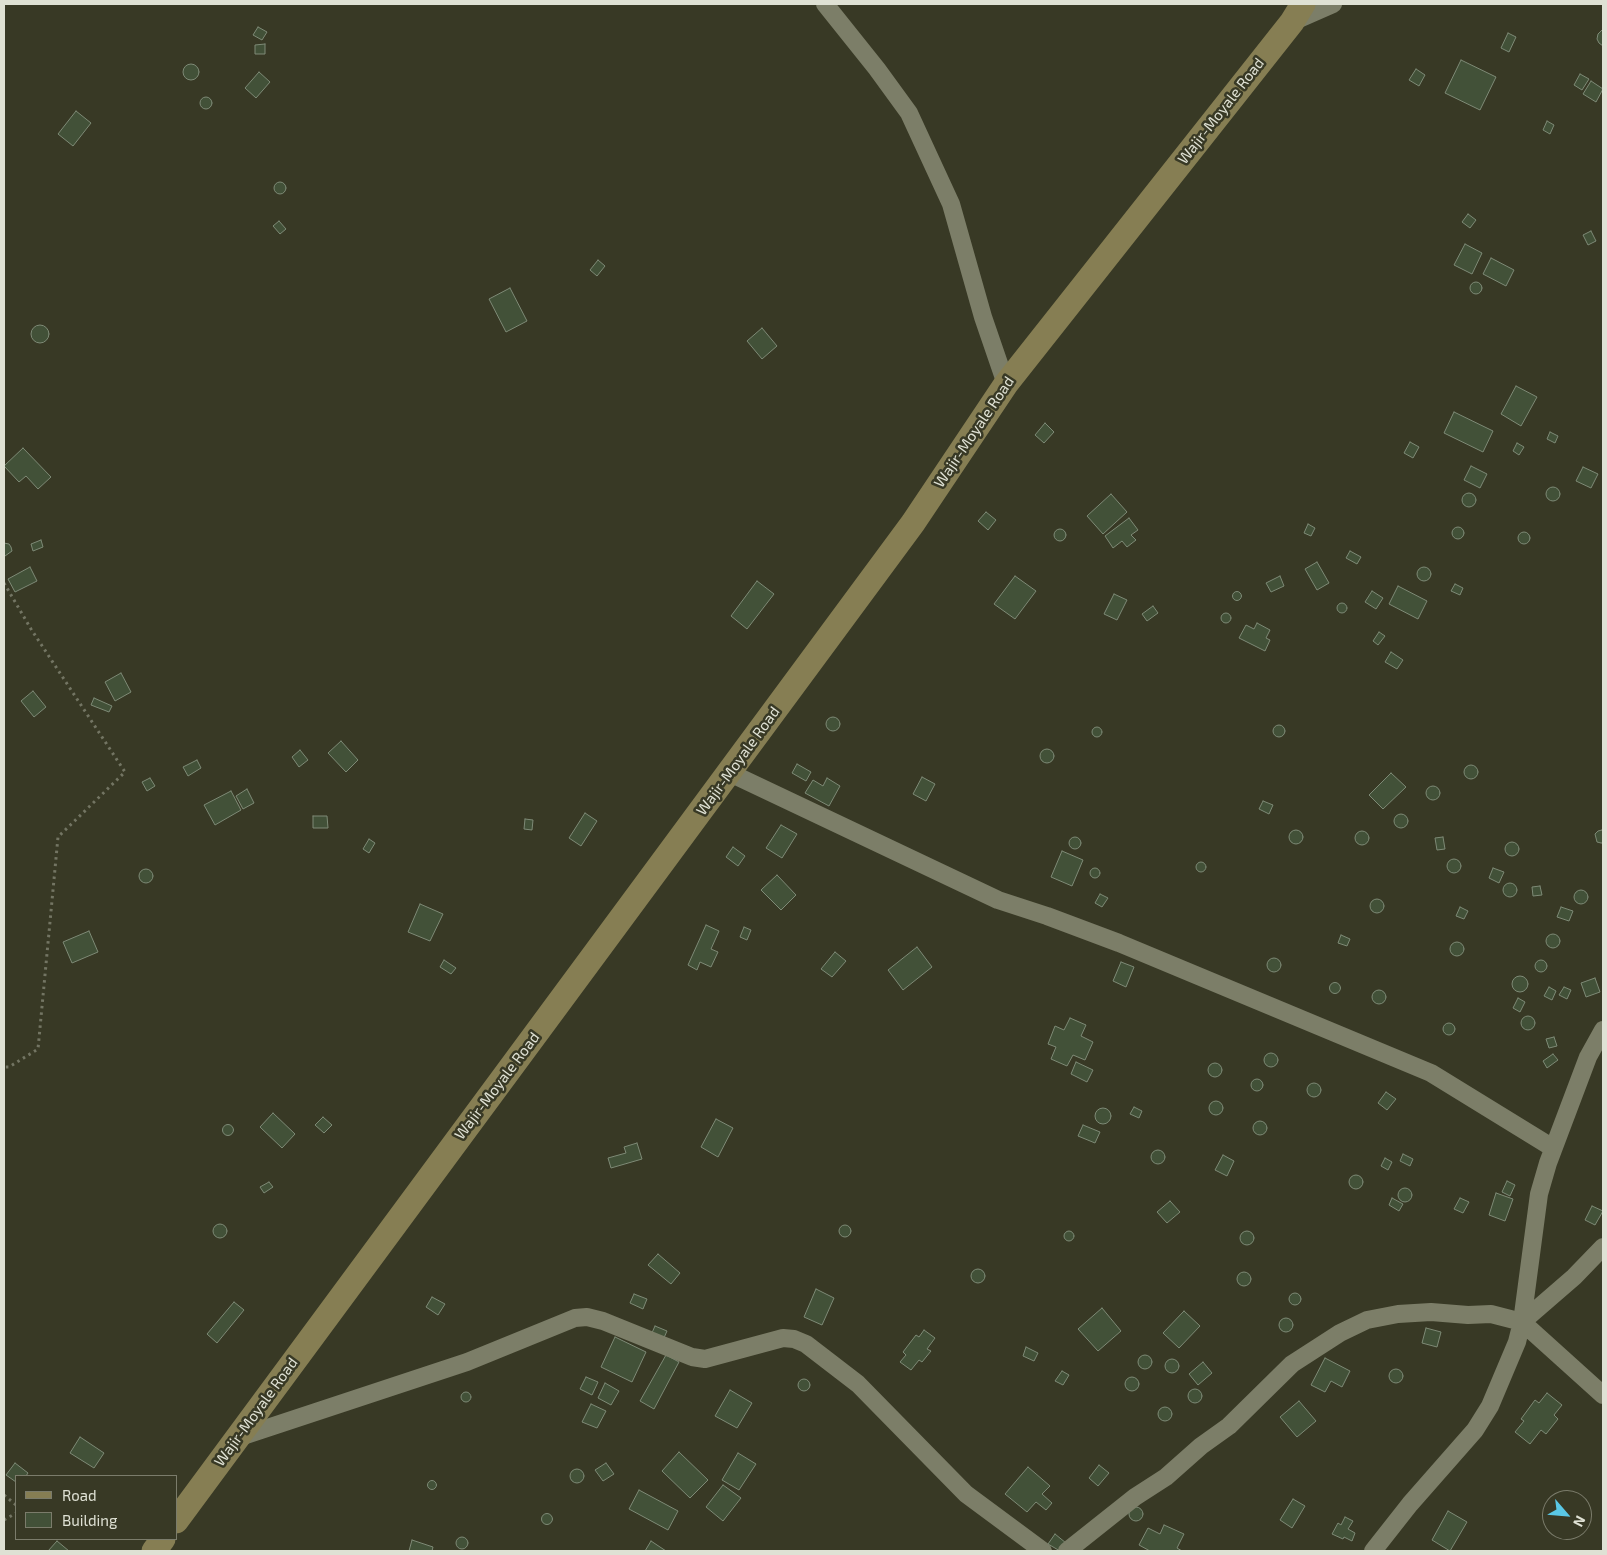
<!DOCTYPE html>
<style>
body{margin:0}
#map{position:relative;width:1607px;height:1555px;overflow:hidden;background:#383925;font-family:"Exo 2",sans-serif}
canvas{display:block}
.frame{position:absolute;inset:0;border:5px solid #dfe1d4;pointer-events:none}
.legend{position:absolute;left:15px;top:1475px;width:162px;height:65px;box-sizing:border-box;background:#383925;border:1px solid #7b7c6b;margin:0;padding:6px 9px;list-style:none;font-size:15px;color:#dfe1d4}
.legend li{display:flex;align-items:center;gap:10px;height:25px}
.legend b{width:25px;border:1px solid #7b7c6b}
.north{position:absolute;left:1542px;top:1490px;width:50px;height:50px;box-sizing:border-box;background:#383925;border:1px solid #7b7c6b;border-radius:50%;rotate:117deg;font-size:14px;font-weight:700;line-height:20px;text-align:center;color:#dfe1d4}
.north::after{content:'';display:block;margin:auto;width:18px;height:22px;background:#5ac8e6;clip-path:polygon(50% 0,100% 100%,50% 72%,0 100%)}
</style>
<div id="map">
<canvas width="1607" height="1555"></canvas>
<div class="frame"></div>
<ul class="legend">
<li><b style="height:6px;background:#867e53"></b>Road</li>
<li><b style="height:14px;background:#425138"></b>Building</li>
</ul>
<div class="north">N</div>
</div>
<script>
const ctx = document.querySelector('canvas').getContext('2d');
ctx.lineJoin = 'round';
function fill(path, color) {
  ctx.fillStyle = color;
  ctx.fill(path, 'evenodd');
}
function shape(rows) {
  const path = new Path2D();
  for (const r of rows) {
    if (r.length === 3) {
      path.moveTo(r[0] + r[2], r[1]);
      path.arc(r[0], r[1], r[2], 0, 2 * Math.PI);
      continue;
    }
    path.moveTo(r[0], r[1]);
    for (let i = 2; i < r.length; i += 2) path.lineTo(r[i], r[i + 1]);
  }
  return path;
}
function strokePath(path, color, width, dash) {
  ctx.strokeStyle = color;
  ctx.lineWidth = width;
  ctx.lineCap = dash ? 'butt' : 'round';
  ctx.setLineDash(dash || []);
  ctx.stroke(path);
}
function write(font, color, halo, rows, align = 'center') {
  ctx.font = font + ' "Exo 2",sans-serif';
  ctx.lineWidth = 5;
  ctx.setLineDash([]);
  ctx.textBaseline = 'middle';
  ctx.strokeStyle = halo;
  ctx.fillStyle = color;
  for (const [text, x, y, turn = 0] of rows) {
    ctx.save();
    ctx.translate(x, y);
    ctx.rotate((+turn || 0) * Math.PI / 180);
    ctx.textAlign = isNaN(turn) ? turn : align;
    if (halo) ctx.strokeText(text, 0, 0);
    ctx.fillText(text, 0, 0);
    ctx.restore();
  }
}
const building = shape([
 [258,27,267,32,262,40,253,35,258,27],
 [1603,29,1603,46,1599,43,1597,39,1598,34,1603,29],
 [1508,33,1516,37,1509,52,1501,48,1508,33],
 [265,44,265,54,255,54,255,45,265,44],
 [1461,60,1496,77,1480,110,1445,93,1461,60],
 [191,72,8],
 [1416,69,1425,75,1419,86,1409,80,1416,69],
 [259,72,270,82,256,98,245,88,259,72],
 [1580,74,1589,79,1582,90,1574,85,1580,74],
 [1591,81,1603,89,1596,102,1583,94,1591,81],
 [206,103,6],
 [76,111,91,123,73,146,58,134,76,111],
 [1547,121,1554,125,1550,134,1543,130,1547,121],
 [280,188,6],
 [1468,214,1476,220,1470,228,1462,222,1468,214],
 [279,221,286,229,280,234,273,226,279,221],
 [1591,231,1596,241,1588,245,1583,235,1591,231],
 [1465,244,1482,253,1472,274,1454,265,1465,244],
 [1491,258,1514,270,1506,286,1483,274,1491,258],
 [598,260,605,266,597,276,590,270,598,260],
 [1476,288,6],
 [510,288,527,321,506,332,489,299,510,288],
 [40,334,9],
 [762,328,777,346,762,359,747,341,762,328],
 [1516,386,1537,397,1521,426,1501,414,1516,386],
 [1454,412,1493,431,1483,452,1444,433,1454,412],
 [1045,423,1054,432,1044,443,1035,435,1045,423],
 [1550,432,1558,436,1555,443,1547,439,1550,432],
 [1410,442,1419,447,1413,458,1404,453,1410,442],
 [1517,443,1524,447,1519,455,1513,451,1517,443],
 [23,448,51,477,38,489,26,476,19,482,4,466,23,448],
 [1471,466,1487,474,1480,488,1464,480,1471,466],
 [1583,467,1598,474,1591,488,1576,481,1583,467],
 [1553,494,7],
 [1469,500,7],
 [1111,494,1127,512,1103,534,1087,516,1111,494],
 [986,512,996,520,988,530,978,521,986,512],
 [1129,518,1138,530,1131,535,1136,540,1127,547,1122,541,1113,548,1105,536,1129,518],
 [1308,524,1315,528,1311,536,1304,533,1308,524],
 [1458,533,6],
 [1060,535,6],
 [1524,538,6],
 [41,540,43,547,33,551,31,544,41,540],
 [4,543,9,544,11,547,12,551,5,556,4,556,4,543],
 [1350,551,1361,557,1357,564,1346,558,1350,551],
 [1317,562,1329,583,1317,590,1305,569,1317,562],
 [30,567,37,581,15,592,8,579,30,567],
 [1424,574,7],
 [1015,576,1036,591,1015,619,994,604,1015,576],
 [1280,576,1284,586,1271,592,1266,583,1280,576],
 [757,581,774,594,747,629,731,616,757,581],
 [1455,584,1463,588,1460,595,1451,591,1455,584],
 [1398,586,1427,601,1418,619,1389,604,1398,586],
 [1372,591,1383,598,1376,609,1365,602,1372,591],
 [1237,596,4.5],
 [1114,594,1127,600,1117,620,1104,614,1114,594],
 [1342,608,5],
 [1153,606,1158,613,1147,621,1142,614,1153,606],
 [1226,618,5],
 [1257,623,1270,630,1266,638,1270,640,1265,651,1239,638,1246,625,1254,629,1257,623],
 [1379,632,1385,636,1378,645,1373,641,1379,632],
 [1391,652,1403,660,1397,669,1385,662,1391,652],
 [121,673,131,692,115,701,105,682,121,673],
 [33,691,46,707,34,717,21,701,33,691],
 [94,698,112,706,109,712,91,705,94,698],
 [833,724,7],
 [1279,731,6],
 [1097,732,5],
 [341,741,358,760,346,772,328,753,341,741],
 [1047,756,7],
 [300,750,308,760,299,767,292,757,300,750],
 [197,760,201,768,188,776,183,767,197,760],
 [797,764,811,772,806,781,792,773,797,764],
 [1471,772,7],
 [1391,773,1406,787,1383,809,1369,795,1391,773],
 [922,777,935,784,926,801,913,794,922,777],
 [150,778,155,786,147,791,142,782,150,778],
 [827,778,840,786,829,806,805,793,813,780,823,786,827,778],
 [1433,793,7],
 [247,789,254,803,243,809,236,796,247,789],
 [231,791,241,810,215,825,204,805,231,791],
 [1263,801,1273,805,1269,814,1259,809,1263,801],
 [585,813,597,821,581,846,569,838,585,813],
 [1401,821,7],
 [313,816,327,816,328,828,313,828,313,816],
 [525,819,533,820,532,830,524,829,525,819],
 [781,825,797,834,782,858,766,848,781,825],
 [1602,830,1603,830,1603,843,1601,843,1597,842,1595,834,1598,831,1602,830],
 [1296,837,7],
 [1362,838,7],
 [1075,843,6],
 [1443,837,1445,849,1437,850,1435,838,1443,837],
 [369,839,375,843,369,853,363,849,369,839],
 [1512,849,7],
 [733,847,745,856,738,866,726,857,733,847],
 [1062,851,1083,860,1072,886,1051,877,1062,851],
 [1454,866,7],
 [1201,867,5],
 [1095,873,5],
 [1493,868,1504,872,1499,883,1489,878,1493,868],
 [146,876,7],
 [777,875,796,895,781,910,761,890,777,875],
 [1510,890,7],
 [1540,886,1542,895,1533,896,1532,887,1540,886],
 [1581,897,7],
 [1100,894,1108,898,1102,907,1095,903,1100,894],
 [1377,906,7],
 [420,904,443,914,430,941,408,932,420,904],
 [1460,907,1468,911,1464,919,1456,916,1460,907],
 [1561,907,1573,911,1569,921,1557,917,1561,907],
 [706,925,719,931,711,949,718,952,711,967,700,962,697,970,688,965,706,925],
 [744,927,751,930,747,940,740,937,744,927],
 [89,931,98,952,72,963,63,942,89,931],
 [1553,941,7],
 [1341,935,1350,939,1347,946,1338,943,1341,935],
 [1457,949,7],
 [917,947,932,967,903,990,888,970,917,947],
 [835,952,846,961,832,977,821,969,835,952],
 [1274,965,7],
 [1541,966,6],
 [444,960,456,968,451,974,440,967,444,960],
 [1121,962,1134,967,1126,987,1113,981,1121,962],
 [1520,984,8],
 [1595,978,1600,992,1586,997,1581,983,1595,978],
 [1335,988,5.5],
 [1549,987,1556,991,1552,1000,1544,996,1549,987],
 [1564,987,1571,990,1567,999,1559,995,1564,987],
 [1379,997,7],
 [1518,998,1525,1002,1520,1012,1513,1008,1518,998],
 [1528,1023,7],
 [1070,1018,1086,1025,1081,1036,1093,1042,1085,1060,1073,1055,1067,1066,1051,1059,1056,1047,1048,1044,1055,1026,1064,1030,1070,1018],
 [1449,1029,6],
 [1554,1037,1557,1046,1549,1048,1546,1039,1554,1037],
 [1271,1060,7],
 [1553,1054,1558,1060,1547,1068,1543,1061,1553,1054],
 [1076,1062,1093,1070,1087,1082,1071,1074,1076,1062],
 [1215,1070,7],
 [1257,1085,6],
 [1314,1090,7],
 [1386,1092,1396,1099,1387,1110,1378,1103,1386,1092],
 [1216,1108,7],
 [1134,1107,1142,1111,1139,1118,1130,1114,1134,1107],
 [1103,1116,8],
 [273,1113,295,1134,282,1148,260,1127,273,1113],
 [323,1117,332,1125,324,1133,315,1125,323,1117],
 [716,1119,733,1128,718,1157,701,1147,716,1119],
 [1260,1128,7],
 [228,1130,5.5],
 [1083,1125,1100,1132,1095,1143,1078,1136,1083,1125],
 [637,1143,642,1159,611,1168,608,1158,626,1153,624,1147,637,1143],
 [1158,1157,7],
 [1403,1154,1413,1159,1410,1166,1400,1161,1403,1154],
 [1223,1155,1234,1161,1227,1176,1215,1170,1223,1155],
 [1385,1158,1392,1162,1388,1170,1381,1166,1385,1158],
 [1356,1182,7],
 [1507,1181,1515,1185,1510,1196,1502,1192,1507,1181],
 [269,1182,273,1187,264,1193,260,1187,269,1182],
 [1405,1195,7],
 [1496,1193,1513,1199,1505,1221,1489,1215,1496,1193],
 [1392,1198,1403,1204,1399,1211,1389,1205,1392,1198],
 [1460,1198,1469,1202,1463,1213,1454,1209,1460,1198],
 [1170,1201,1180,1212,1167,1223,1157,1212,1170,1201],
 [1592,1206,1603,1211,1595,1225,1585,1220,1592,1206],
 [220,1231,7],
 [845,1231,6],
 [1069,1236,5],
 [1247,1238,7],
 [658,1254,680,1273,671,1284,648,1265,658,1254],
 [978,1276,7],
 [1244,1279,7],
 [816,1289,834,1298,822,1325,804,1317,816,1289],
 [1295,1299,6],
 [634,1294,647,1299,643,1309,630,1303,634,1294],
 [432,1297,445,1304,438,1315,426,1307,432,1297],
 [234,1302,244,1310,217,1343,207,1334,234,1302],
 [1102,1308,1121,1331,1098,1351,1078,1329,1102,1308],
 [1184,1311,1200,1326,1179,1348,1163,1333,1184,1311],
 [1286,1325,7],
 [655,1326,667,1331,663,1340,651,1335,655,1326],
 [1426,1328,1441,1332,1437,1347,1422,1343,1426,1328],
 [924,1330,935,1338,927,1349,931,1351,922,1362,919,1360,911,1370,900,1362,906,1355,903,1352,916,1335,919,1337,924,1330],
 [615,1337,646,1352,632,1382,601,1367,615,1337],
 [1026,1347,1038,1353,1034,1361,1023,1356,1026,1347],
 [666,1355,679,1362,654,1409,640,1401,666,1355],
 [1145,1362,7],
 [1325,1358,1350,1371,1342,1387,1331,1381,1325,1392,1311,1385,1325,1358],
 [1172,1366,7],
 [1203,1362,1212,1373,1198,1385,1189,1374,1203,1362],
 [1396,1376,7],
 [1062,1371,1069,1375,1063,1385,1055,1381,1062,1371],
 [586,1377,598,1382,592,1395,580,1389,586,1377],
 [1132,1384,7],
 [804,1385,6],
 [605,1383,619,1391,611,1405,598,1398,605,1383],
 [1195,1396,7],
 [730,1390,752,1403,737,1428,715,1416,730,1390],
 [466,1397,5],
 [1547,1393,1562,1405,1554,1415,1558,1419,1546,1434,1541,1430,1530,1444,1515,1432,1524,1421,1521,1419,1535,1400,1539,1403,1547,1393],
 [1299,1401,1316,1421,1297,1437,1280,1417,1299,1401],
 [591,1404,606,1411,597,1428,582,1422,591,1404],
 [1165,1414,7],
 [80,1437,104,1453,94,1468,70,1453,80,1437],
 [679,1452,708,1480,690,1498,662,1471,679,1452],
 [738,1453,756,1464,739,1490,722,1480,738,1453],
 [15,1463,28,1473,26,1476,16,1476,16,1482,6,1475,15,1463],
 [606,1463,614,1474,603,1481,595,1470,606,1463],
 [1099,1465,1109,1473,1098,1486,1089,1478,1099,1465],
 [1028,1467,1050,1486,1042,1494,1052,1503,1046,1510,1036,1502,1027,1512,1005,1494,1028,1467],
 [577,1476,7],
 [432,1485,4.5],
 [723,1485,741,1498,723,1521,706,1507,723,1485],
 [639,1490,678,1511,668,1530,629,1509,639,1490],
 [1293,1499,1305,1506,1292,1528,1280,1520,1293,1499],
 [1136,1514,7],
 [1448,1511,1467,1522,1450,1551,1432,1540,1448,1511],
 [547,1519,5.5],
 [1345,1517,1353,1521,1348,1529,1355,1533,1352,1541,1344,1537,1343,1539,1332,1534,1338,1523,1341,1525,1345,1517],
 [1164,1525,1184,1534,1177,1548,1182,1551,1150,1551,1139,1545,1148,1528,1160,1534,1164,1525],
 [1055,1534,1066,1543,1060,1551,1048,1544,1055,1534],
 [462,1543,6],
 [412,1540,433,1547,432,1551,409,1551,412,1540],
 [57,1541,69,1551,48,1551,57,1541],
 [651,1541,666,1551,645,1551,651,1541]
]);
const path = shape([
 [4,583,31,629,125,772,58,837,38,1049,9,1067,4,1067],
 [4,1495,16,1505],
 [4,1520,16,1513]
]);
const street = shape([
 [825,4,877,69,909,113,951,204,983,317,1006,384],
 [1292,22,1333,4],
 [730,773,998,900,1047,916,1119,943,1431,1073,1553,1148],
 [1522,1322,1574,1277,1603,1247],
 [237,1438,467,1362,575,1318,587,1317,603,1321,692,1357,705,1359,783,1338,794,1339,806,1344,858,1384,966,1494,1043,1551],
 [1067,1551,1135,1497,1166,1477,1201,1446,1229,1426,1292,1364,1340,1333,1367,1320,1398,1314,1431,1312,1468,1315,1491,1314,1522,1322,1603,1395],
 [1373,1551,1410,1504,1475,1430,1490,1406,1517,1342,1522,1322,1539,1194,1548,1163,1588,1057,1603,1030]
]);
const secondary = shape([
 [176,1521,913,523,1006,384,1292,22,1303,4],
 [154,1551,163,1539]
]);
const streetNames = [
 ["Wajir-Moyale Road",1221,111,-52],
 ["Wajir-Moyale Road",974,432,-56],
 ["Wajir-Moyale Road",738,761,-54],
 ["Wajir-Moyale Road",497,1086,-53],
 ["Wajir-Moyale Road",256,1412,-54]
];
fill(building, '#425138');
strokePath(building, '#7e8a76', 1);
strokePath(path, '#737563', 3, [2.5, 4]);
strokePath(street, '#7c7e68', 18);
strokePath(secondary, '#867e53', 25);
write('15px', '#dfe1d4', '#383925', streetNames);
</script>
